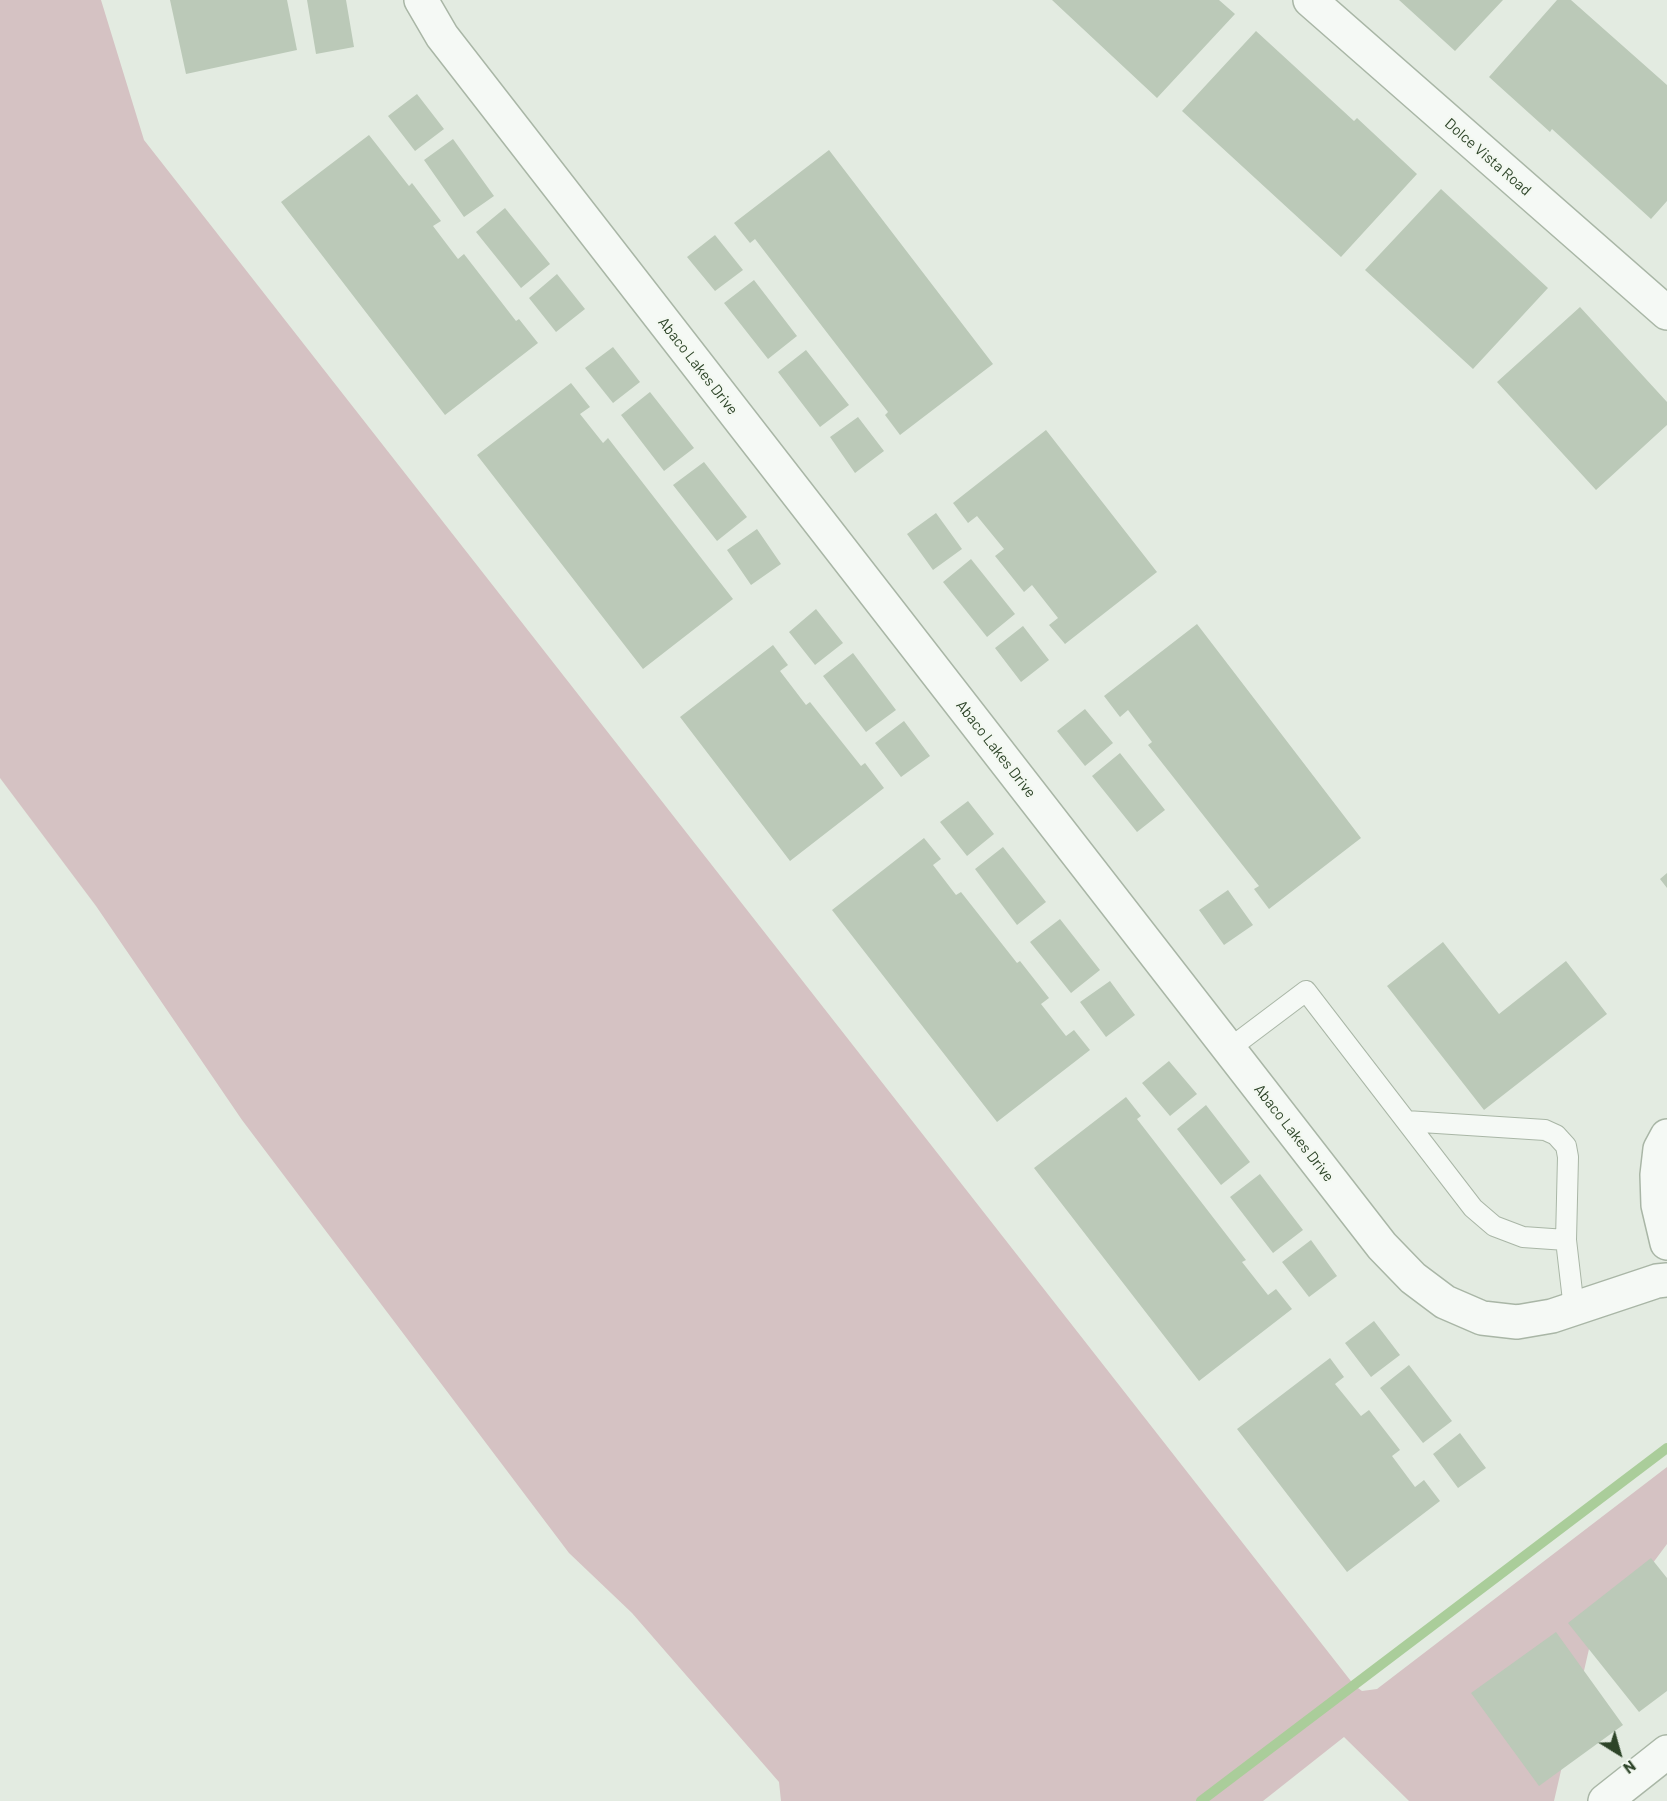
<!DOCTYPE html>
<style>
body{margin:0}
#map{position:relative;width:1667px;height:1801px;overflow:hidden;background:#e3ebe1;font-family:Barlow,sans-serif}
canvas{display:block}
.north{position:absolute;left:1589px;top:1723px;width:60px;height:60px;-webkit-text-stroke:4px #f3f8f1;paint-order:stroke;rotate:143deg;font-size:16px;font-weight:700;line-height:24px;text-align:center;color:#2d4428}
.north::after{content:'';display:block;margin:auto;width:21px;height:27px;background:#2d4428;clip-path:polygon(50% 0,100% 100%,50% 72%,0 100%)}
</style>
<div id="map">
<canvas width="1667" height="1801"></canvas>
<div class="north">N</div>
</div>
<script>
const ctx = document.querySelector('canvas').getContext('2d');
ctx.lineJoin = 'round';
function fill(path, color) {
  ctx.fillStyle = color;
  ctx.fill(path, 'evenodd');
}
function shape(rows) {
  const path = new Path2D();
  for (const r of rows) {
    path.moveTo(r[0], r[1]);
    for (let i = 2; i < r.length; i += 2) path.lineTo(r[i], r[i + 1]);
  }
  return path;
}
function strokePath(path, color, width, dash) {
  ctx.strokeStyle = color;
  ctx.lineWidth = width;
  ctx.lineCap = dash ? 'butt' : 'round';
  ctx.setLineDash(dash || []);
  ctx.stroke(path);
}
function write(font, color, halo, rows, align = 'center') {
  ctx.font = font + ' Barlow,sans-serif';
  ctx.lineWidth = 4.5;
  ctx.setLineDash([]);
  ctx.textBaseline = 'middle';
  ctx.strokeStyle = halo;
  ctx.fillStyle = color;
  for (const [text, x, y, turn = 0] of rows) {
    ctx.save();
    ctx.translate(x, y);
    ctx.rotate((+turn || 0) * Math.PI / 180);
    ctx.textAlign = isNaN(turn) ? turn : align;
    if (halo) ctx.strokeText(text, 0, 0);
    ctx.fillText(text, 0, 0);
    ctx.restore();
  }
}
const green = shape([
 [0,0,101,0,144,140,1354,1685,1362,1691,1377,1689,1667,1467,1667,1544,1589,1649,1554,1801,1409,1801,1344,1737,1263,1801,781,1801,779,1782,632,1613,569,1553,242,1120,96,906,0,778]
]);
const stream = shape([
 [1201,1801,1667,1448]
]);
const building = shape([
 [170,0,287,0,297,50,186,74],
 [307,0,346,0,354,47,316,54],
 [1052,0,1219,0,1235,14,1157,98],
 [1399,0,1503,0,1455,51],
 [1557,0,1571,0,1667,85,1667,201,1651,219,1552,129,1550,132,1489,77],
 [1256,31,1354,121,1357,118,1417,174,1341,257,1182,111],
 [417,94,444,129,415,151,388,116],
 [369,135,409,186,412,183,441,221,433,226,458,259,464,254,516,321,519,319,538,343,445,415,281,202],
 [453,139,494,196,464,217,424,160],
 [829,150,993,364,900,435,885,415,888,412,755,239,750,243,734,223],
 [1441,189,1548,288,1473,369,1365,270],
 [505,208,550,264,521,288,476,232],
 [715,235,743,270,715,291,687,257],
 [557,274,585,309,556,332,529,298],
 [754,280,797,336,768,359,724,303],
 [1580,307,1667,402,1667,425,1596,490,1497,382],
 [613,347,640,382,613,403,585,368],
 [806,350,849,405,820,427,778,372],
 [571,383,590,407,580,414,603,443,608,438,733,599,643,669,477,455],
 [650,392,694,448,664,471,621,415],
 [858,417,884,451,855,473,830,437],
 [1046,430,1157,572,1065,644,1049,625,1058,618,1032,585,1024,592,995,556,1004,549,977,516,968,523,953,503],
 [704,462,747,517,717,541,673,485],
 [936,513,962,549,933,570,907,534],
 [757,529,781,564,751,585,727,550],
 [971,559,1015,614,987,637,943,582],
 [816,609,843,643,815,665,789,632],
 [1197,624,1361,838,1269,909,1254,889,1259,886,1148,745,1152,742,1128,710,1120,717,1104,696],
 [1023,626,1049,660,1021,682,995,648],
 [773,645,788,665,780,671,806,705,810,702,861,766,865,763,884,788,790,861,680,717],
 [853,653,896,710,866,732,823,676],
 [1085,709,1113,743,1085,766,1057,731],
 [904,721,930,756,901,777,875,743],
 [1120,753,1165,810,1137,832,1092,776],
 [968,801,994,834,967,856,940,822],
 [924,838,941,859,933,865,956,895,961,892,1017,963,1020,961,1049,998,1041,1004,1066,1036,1074,1030,1090,1050,997,1122,832,910],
 [1003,847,1046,902,1017,925,975,869],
 [1667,873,1667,888,1660,879],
 [1228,890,1253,925,1224,945,1199,910],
 [1060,919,1100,970,1071,993,1030,942],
 [1443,942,1499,1014,1566,961,1607,1014,1484,1110,1387,986],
 [1110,981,1135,1015,1106,1037,1080,1002],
 [1169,1061,1197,1094,1170,1116,1142,1083],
 [1126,1097,1141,1116,1137,1119,1246,1260,1242,1262,1268,1295,1276,1289,1292,1309,1199,1381,1034,1168],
 [1206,1105,1250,1162,1221,1185,1177,1129],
 [1260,1174,1303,1230,1273,1253,1230,1197],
 [1311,1240,1337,1276,1309,1297,1282,1262],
 [1374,1321,1400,1355,1371,1377,1345,1343],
 [1330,1358,1344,1377,1335,1384,1361,1416,1369,1410,1400,1450,1392,1456,1415,1487,1424,1480,1440,1501,1347,1572,1237,1429],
 [1409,1365,1452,1421,1423,1443,1380,1388],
 [1460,1433,1486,1468,1458,1488,1433,1454],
 [1651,1558,1667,1578,1667,1691,1639,1712,1568,1623],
 [1556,1632,1623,1725,1539,1786,1471,1693]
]);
const lane = shape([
 [1229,1049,1306,991,1473,1208,1494,1226,1523,1237,1566,1240,1574,1309],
 [1406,1121,1545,1130,1556,1135,1566,1146,1568,1157,1566,1240]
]);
const street = shape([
 [421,0,442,36,1382,1246,1413,1278,1445,1302,1482,1318,1517,1322,1552,1316,1657,1281,1667,1280],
 [1310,0,1667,313],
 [1667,1136,1660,1149,1657,1175,1658,1205,1667,1243],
 [1605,1801,1667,1752]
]);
const streetNames = [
 ["Dolce Vista Road",1488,157,41],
 ["Abaco Lakes Drive",698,366,52],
 ["Abaco Lakes Drive",996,749,52],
 ["Abaco Lakes Drive",1294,1133,52]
];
fill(green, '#d5c2c3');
strokePath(stream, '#aacd9a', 10);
fill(building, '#bbc9b8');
strokePath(lane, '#a9b6a6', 22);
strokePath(street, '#a9b6a6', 36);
strokePath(lane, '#f5f9f5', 20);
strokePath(street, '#f5f9f5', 33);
write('15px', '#2d4428', '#f3f8f1', streetNames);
</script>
